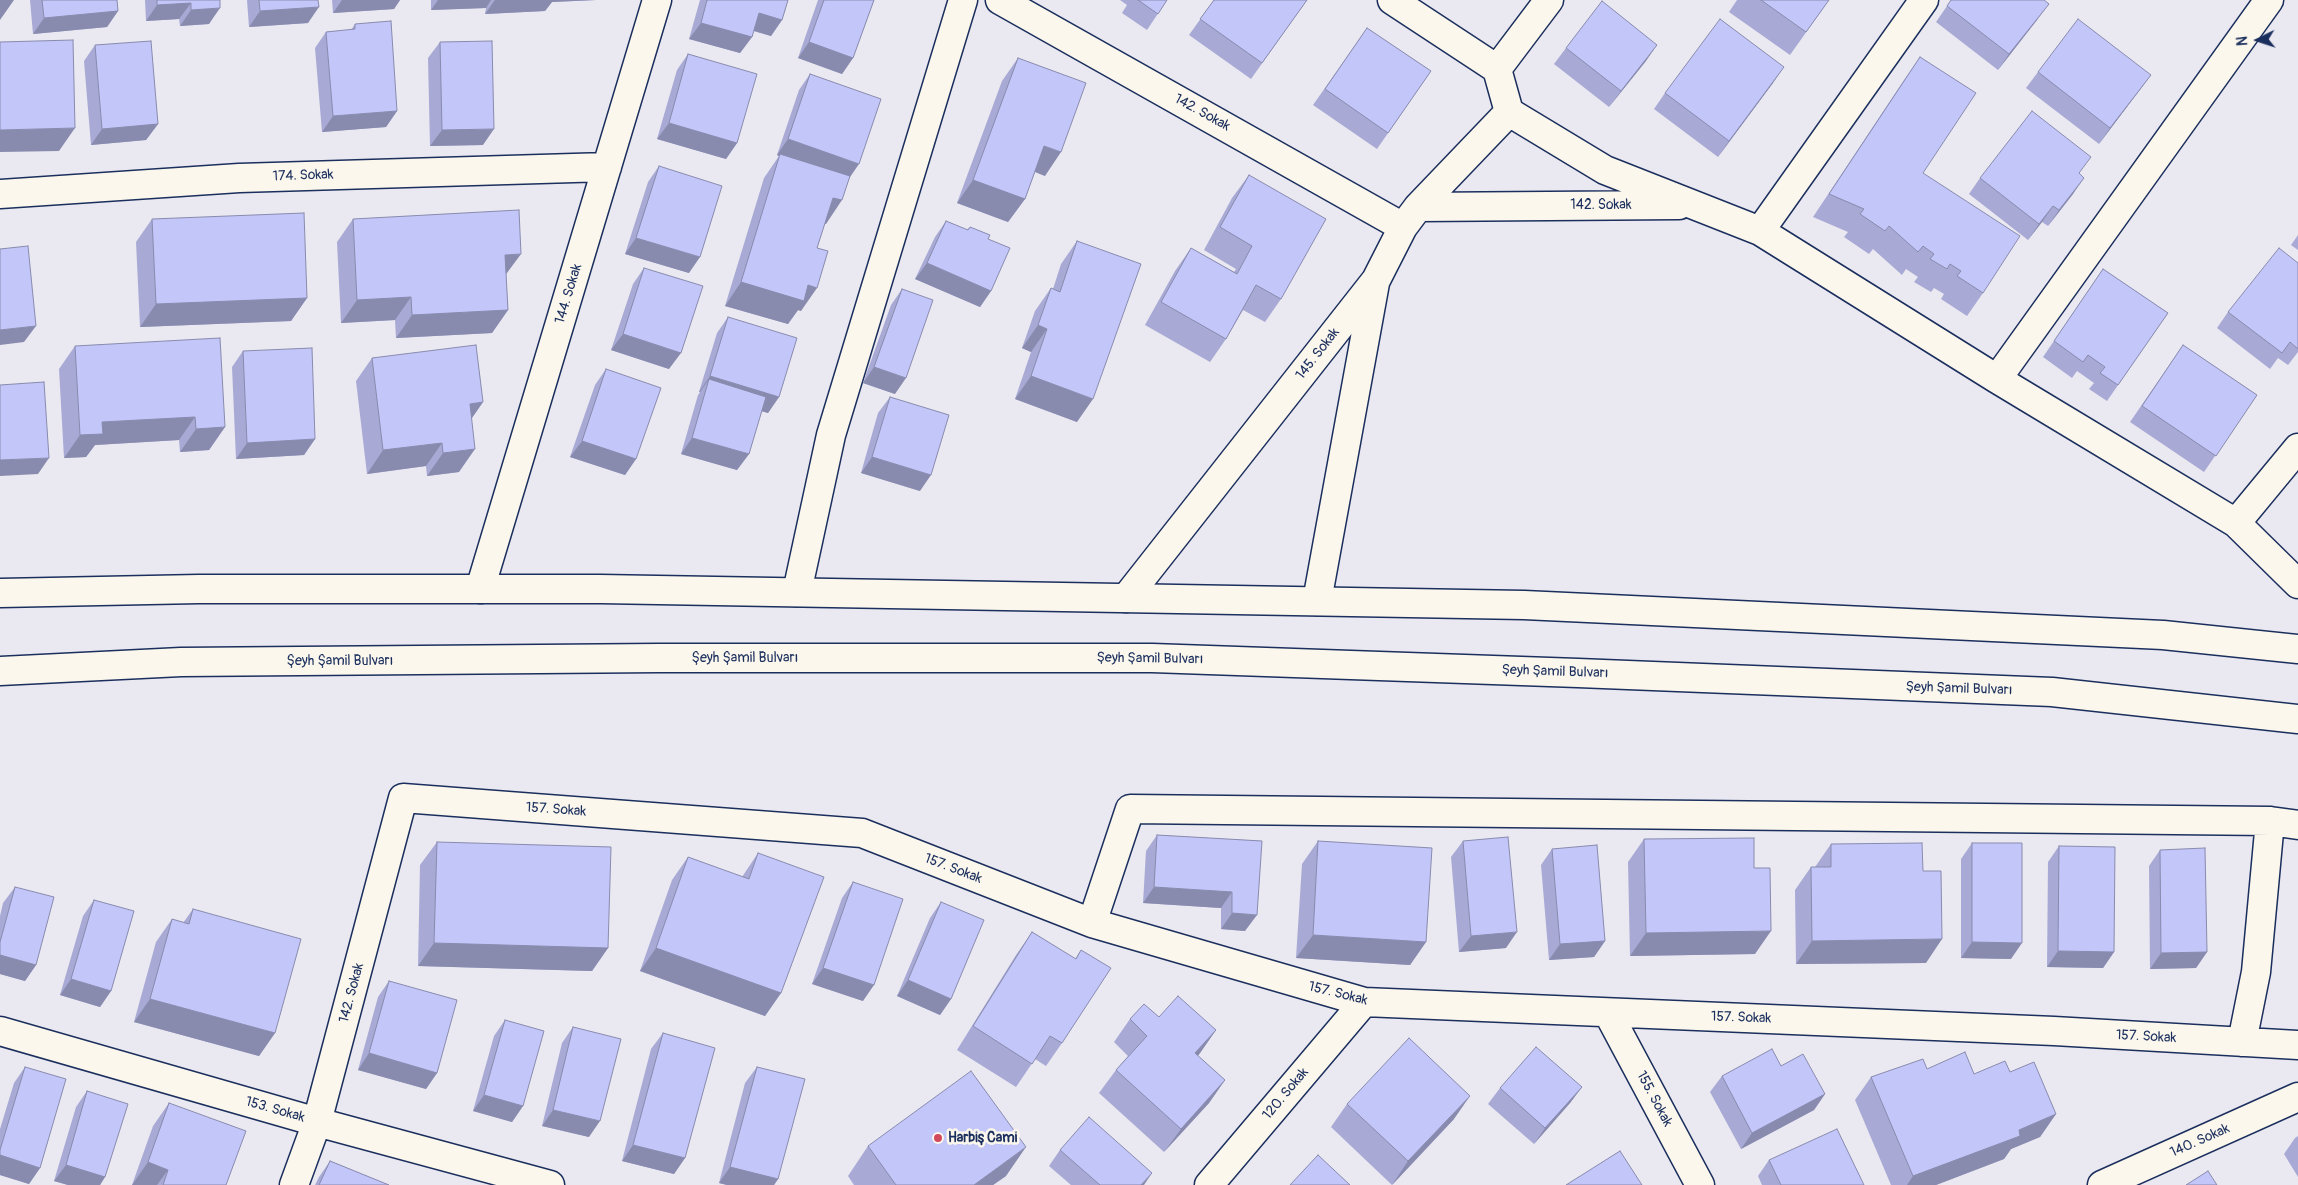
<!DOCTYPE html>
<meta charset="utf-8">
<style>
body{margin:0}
#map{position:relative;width:2298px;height:1185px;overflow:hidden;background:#eae8f0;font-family:Pangolin,sans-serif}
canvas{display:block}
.north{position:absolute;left:2233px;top:15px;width:50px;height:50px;-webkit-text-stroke:4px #fbf7ec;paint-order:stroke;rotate:266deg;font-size:14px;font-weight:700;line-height:20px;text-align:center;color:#1b2f5e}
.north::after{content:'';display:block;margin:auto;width:18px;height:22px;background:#1b2f5e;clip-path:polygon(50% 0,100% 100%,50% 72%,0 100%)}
</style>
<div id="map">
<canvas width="2298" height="1185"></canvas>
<div class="north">N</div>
</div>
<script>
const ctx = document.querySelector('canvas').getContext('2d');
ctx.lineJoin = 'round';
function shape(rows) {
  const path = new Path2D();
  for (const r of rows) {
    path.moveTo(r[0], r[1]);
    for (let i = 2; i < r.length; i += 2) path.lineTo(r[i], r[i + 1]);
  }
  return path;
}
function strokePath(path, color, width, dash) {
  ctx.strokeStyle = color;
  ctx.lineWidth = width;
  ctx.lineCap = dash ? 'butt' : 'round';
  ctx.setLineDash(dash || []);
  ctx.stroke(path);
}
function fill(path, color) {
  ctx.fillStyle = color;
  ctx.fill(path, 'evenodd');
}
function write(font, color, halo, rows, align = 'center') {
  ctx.font = font + ' Pangolin,sans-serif';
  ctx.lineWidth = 5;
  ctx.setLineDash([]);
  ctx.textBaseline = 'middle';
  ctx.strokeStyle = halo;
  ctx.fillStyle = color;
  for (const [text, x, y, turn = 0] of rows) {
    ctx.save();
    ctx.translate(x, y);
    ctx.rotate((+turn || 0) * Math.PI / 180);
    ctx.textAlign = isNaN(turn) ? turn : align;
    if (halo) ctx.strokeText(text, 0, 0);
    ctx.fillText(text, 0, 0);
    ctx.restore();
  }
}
const minor = shape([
 [1000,0,1403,227],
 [1392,0,1497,69,1509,112,1605,170,1760,231,1997,379,2236,523,2298,584],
 [1497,69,1549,0],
 [0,194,239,178,607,167],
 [1418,207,1679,205],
 [1760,231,1924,0],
 [1997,379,2269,0],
 [2236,523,2298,448],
 [480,589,657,0],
 [797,592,831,435,963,0],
 [1126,598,1376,280,1403,227,1418,207,1509,112],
 [1317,601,1375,283],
 [1092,923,1130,809,2270,821,2298,825],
 [1608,1013,1700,1185],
 [0,1031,317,1122,550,1185],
 [2242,1042,2256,972,2270,821],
 [294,1185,317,1122,403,798,862,833,1092,923,1364,1002,2054,1031,2298,1045],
 [1209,1185,1364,1002],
 [2102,1185,2298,1097]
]);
const major = shape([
 [0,593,199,589,600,589,1524,605,2163,635,2298,649],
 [0,671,181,662,659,658,1152,658,1578,673,2052,692,2298,719]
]);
const wall = shape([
 [30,0,117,0,118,11,107,27,33,34],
 [145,0,220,0,209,24,180,26,179,19,146,21],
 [247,0,318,0,308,23,249,27],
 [332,0,400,0,394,9,333,13],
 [431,0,596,0,552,2,545,11,485,14,486,8,431,10],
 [700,0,788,0,782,20,771,36,753,31,752,37,740,53,689,39],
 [818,0,874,0,853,58,842,74,798,58],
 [1120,0,1167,0,1147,30,1122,13,1127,5],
 [1214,0,1307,0,1251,79,1189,35],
 [1737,0,1829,0,1790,55,1729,12],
 [1947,6,2037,20,1998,70,1936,22],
 [355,24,397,111,386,127,322,132,315,48,326,32,351,30],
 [1367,28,1431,71,1377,149,1313,105],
 [440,42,483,145,430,146,428,58],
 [95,45,158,124,146,140,91,145,84,61],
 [1566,48,1646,61,1609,107,1554,64],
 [688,54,737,143,726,159,657,139,677,70],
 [1920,57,1923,173,1983,293,1967,316,1941,299,1944,294,1934,288,1931,292,1914,282,1918,277,1906,269,1902,275,1873,249,1869,254,1844,237,1848,232,1813,217,1904,80],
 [1018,58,1045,176,1035,172,1025,199,1008,222,957,203,1002,81],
 [2038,72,2151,75,2139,91,2099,144,2026,88],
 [810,74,850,177,826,224,825,223,817,248,801,311,798,310,788,324,725,306,764,178,779,156,777,155,799,90],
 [1773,83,1718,157,1654,109,1665,93],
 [659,166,689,273,625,254,648,182],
 [2080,174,2073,194,2048,226,2042,222,2028,240,1969,194,1980,178],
 [1249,175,1281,299,1265,322,1243,310,1226,339,1210,362,1145,325,1175,271,1191,248,1234,272,1236,269,1204,250,1232,198],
 [152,219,307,298,291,321,140,327,136,242],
 [353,219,506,275,508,310,492,333,396,338,395,320,341,323,337,242],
 [946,221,967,230,970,227,988,239,991,291,980,307,915,279,935,237],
 [2298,235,2298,250,2291,245],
 [1077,241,1077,422,1015,399,1031,352,1022,348,1035,311,1051,288,1053,289,1061,264],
 [2298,263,2298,352,2288,365,2278,358,2270,369,2217,328,2228,312],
 [644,268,669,369,611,350,633,284],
 [2103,269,2168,313,2107,401,2089,389,2094,383,2077,371,2072,378,2043,357],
 [902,289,895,394,863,383,891,305],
 [728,317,779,397,768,413,761,411,749,454,737,470,681,454,698,395,700,392,699,392,717,333],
 [2183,345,2257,395,2204,472,2130,422],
 [75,346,225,427,209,450,180,452,179,440,95,445,86,457,64,458,59,369],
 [243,351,315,439,304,455,236,459,232,367],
 [372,358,483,402,472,418,459,472,427,476,426,466,367,474,356,381],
 [606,369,636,459,625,475,570,457,595,385],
 [890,397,920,491,861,473,878,413],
 [1157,835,1262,841,1245,931,1221,929,1221,908,1143,903,1146,851],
 [1644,839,1754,868,1755,954,1630,956,1628,862],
 [1318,841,1426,942,1410,965,1296,958,1302,864],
 [1463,841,1506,948,1459,952,1451,857],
 [437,842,608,948,592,971,418,966,420,865],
 [1972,843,2011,959,1961,958,1961,859],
 [1831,844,1926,963,1796,964,1795,890,1811,867,1815,867],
 [2059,846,2114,952,2103,968,2047,967,2048,862],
 [1552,849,1605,941,1594,957,1549,960,1541,865],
 [2160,850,2207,952,2196,968,2150,969,2149,866],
 [758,853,781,993,765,1016,640,971,672,880,688,857,742,877],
 [853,882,863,1001,812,984,842,898],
 [15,887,36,965,25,981,0,974,0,916,3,903],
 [94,900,111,991,100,1007,60,995,83,916],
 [941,902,951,999,940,1015,897,996,930,918],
 [193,909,275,1033,259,1056,134,1022,156,942,172,919,183,923],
 [1032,932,1075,959,1081,950,1062,1043,1046,1066,1035,1059,1016,1087,957,1050,1016,955],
 [389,981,437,1073,426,1089,358,1070,378,997],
 [1159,1017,1216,1030,1198,1056,1225,1080,1209,1103,1164,1152,1099,1093,1116,1070,1128,1056,1114,1042,1130,1019],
 [505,1020,523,1106,512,1122,473,1111,494,1036],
 [573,1027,589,1137,542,1126,562,1043],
 [663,1033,685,1158,674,1174,622,1161,651,1049],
 [1781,1066,1825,1094,1814,1110,1741,1149,1710,1092,1722,1076],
 [25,1067,40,1168,29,1184,0,1175,0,1129,14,1083],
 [757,1067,778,1179,774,1185,727,1185,719,1183,745,1083],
 [1927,1069,1974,1074,2010,1072,2056,1114,2040,1137,2011,1149,2004,1159,1936,1185,1891,1185,1855,1100,1871,1077],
 [1582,1087,1570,1103,1534,1144,1488,1104,1500,1088],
 [87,1091,105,1177,100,1185,68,1185,54,1181,76,1107],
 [169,1103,226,1185,132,1185,153,1126],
 [1347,1104,1454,1119,1392,1185,1331,1127],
 [2298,1136,2298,1177,2284,1154,2295,1138],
 [868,1146,1006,1176,993,1185,854,1185,848,1176],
 [1060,1150,1144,1185,1071,1185,1049,1166],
 [1769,1160,1864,1185,1762,1185,1758,1176],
 [330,1161,389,1185,315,1185,319,1177]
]);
const shadedWall = shape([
 [0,0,14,0,0,20],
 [342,0,400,0,394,9,333,13],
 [438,0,491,0,486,8,431,10],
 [495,0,596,0,552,2,545,11,485,14],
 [191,3,179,19,146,21,157,5],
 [2049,4,2037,20,1998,70,2009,54],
 [319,7,308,23,249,27,260,11],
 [220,8,209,24,180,26,191,10],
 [118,11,107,27,33,34,44,18],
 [759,13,782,20,771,36,748,29],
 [701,23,752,37,740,53,689,39],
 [809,42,853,58,842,74,798,58],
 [1657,45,1646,61,1609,107,1621,91],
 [1784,67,1773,83,1718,157,1729,141],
 [2151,75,2139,91,2099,144,2110,128],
 [397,111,386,127,322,132,333,116],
 [669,123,737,143,726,159,657,139],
 [158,124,146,140,91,145,102,129],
 [75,128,59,151,0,152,0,130],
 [494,129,483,145,430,146,442,130],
 [788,139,859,164,848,180,780,154,779,156,777,155],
 [1044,146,1061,152,1045,176,1028,169],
 [2084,178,2073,194,2048,226,2059,210],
 [973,180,1025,199,1008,222,957,203],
 [833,198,842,200,826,224,817,221],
 [2053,206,2042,222,2028,240,2039,224],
 [636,238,700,257,689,273,625,254],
 [521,254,504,277,505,255],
 [927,263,991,291,980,307,915,279],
 [741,282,808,285,817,288,801,311,798,310,788,324,725,306],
 [411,297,395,320,341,323,357,300],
 [307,298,291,321,140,327,156,304],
 [508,310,492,333,396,338,412,315],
 [1038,325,1047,329,1031,352,1022,348],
 [36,326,24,342,0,345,0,330],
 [623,334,681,353,669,369,611,350],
 [874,367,906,378,895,394,863,383],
 [710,376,779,397,768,413,705,394,709,379,700,392,699,392],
 [1031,376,1093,399,1077,422,1015,399],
 [483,402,467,425,470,404],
 [195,417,179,440,95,445,86,457,64,458,80,435,102,422],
 [225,427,209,450,180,452,196,429],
 [692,438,749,454,737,470,681,454],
 [315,439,304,455,236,459,247,443],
 [582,441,636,459,625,475,570,457],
 [442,443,426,466,367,474,383,450],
 [475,449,459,472,427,476,443,453],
 [872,457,931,475,920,491,861,473],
 [49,458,38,474,0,476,0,460],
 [1154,887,1232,892,1221,908,1143,903],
 [1232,913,1257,915,1245,931,1221,929],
 [1771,931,1755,954,1630,956,1646,933],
 [1517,932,1506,948,1459,952,1471,936],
 [1313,935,1426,942,1410,965,1296,958],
 [1942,939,1926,963,1796,964,1812,941],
 [1605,941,1594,957,1549,960,1560,944],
 [1972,942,2022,943,2011,959,1961,958],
 [434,943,608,948,592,971,418,966],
 [656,948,781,993,765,1016,640,971],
 [2058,951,2114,952,2103,968,2047,967],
 [2207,952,2196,968,2150,969,2161,953],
 [0,955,36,965,25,981,0,974],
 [823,968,874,985,863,1001,812,984],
 [71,979,111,991,100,1007,60,995],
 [908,980,951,999,940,1015,897,996],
 [150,999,275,1033,259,1056,134,1022],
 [1216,1030,1200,1053,1179,1076,1195,1053],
 [369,1053,437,1073,426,1089,358,1070],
 [1225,1080,1209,1103,1164,1152,1181,1129],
 [1582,1087,1570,1103,1534,1144,1545,1128],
 [1825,1094,1814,1110,1741,1149,1752,1133],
 [484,1095,523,1106,512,1122,473,1111],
 [1470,1096,1454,1119,1392,1185,1408,1161],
 [553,1110,600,1121,589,1137,542,1126],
 [2056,1114,2040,1137,2011,1149,2004,1159,1936,1185,1907,1185,1913,1176],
 [633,1145,685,1158,674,1174,622,1161],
 [1026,1147,1006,1176,993,1185,974,1185],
 [0,1155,40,1168,29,1184,0,1175],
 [148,1162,168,1170,157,1185,132,1185],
 [66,1165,105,1177,100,1185,68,1185,54,1181],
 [730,1167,778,1179,774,1185,727,1185,719,1183],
 [1152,1173,1144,1185,1141,1185]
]);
const building = shape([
 [42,0,117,0,118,11,44,18,42,0],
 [157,0,220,0,220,8,191,10,191,3,157,5,157,0],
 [259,0,318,0,319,7,260,11,259,0],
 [707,0,788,0,782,20,759,13,752,37,701,23,707,0],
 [824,0,874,0,853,58,809,42,824,0],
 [1138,0,1167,0,1158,14,1138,0],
 [1214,0,1307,0,1262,63,1200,19,1214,0],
 [1761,0,1829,0,1806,32,1761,0],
 [1951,0,2044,0,2049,4,2009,54,1947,6,1951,0],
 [1602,1,1657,45,1621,91,1566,48,1602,1],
 [1720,19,1784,67,1729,141,1665,93,1720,19],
 [2078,19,2151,75,2110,128,2038,72,2078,19],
 [391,21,397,111,333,116,326,32,355,29,355,24,391,21],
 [1367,28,1431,71,1388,133,1325,89,1367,28],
 [73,40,75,128,0,130,0,42,73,40],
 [151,41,158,124,102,129,95,45,151,41],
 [492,41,494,129,442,130,440,42,492,41],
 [688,54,757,74,737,143,669,123,688,54],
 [1920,57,1976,93,1923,173,2020,236,1983,293,1957,276,1961,271,1950,264,1947,269,1930,259,1934,254,1923,246,1918,252,1889,226,1885,231,1860,214,1864,209,1829,194,1920,57],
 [1018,58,1086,83,1061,152,1044,146,1025,199,973,180,1018,58],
 [810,74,881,99,859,164,788,139,810,74],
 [2032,111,2091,157,2079,173,2084,178,2059,210,2053,206,2039,224,1980,178,2032,111],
 [780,154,850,176,842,200,833,198,817,248,828,251,817,288,808,285,804,301,741,282,780,154],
 [659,166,722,186,700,257,636,238,659,166],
 [1249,175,1326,219,1281,299,1256,285,1226,339,1161,302,1191,248,1237,274,1252,246,1220,227,1249,175],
 [519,210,521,254,505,255,508,310,412,315,411,297,357,300,353,219,519,210],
 [304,213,307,298,156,304,152,219,304,213],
 [946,221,968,230,970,227,990,235,988,239,1010,248,991,291,927,263,946,221],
 [1077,241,1141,264,1093,399,1031,376,1047,329,1038,325,1051,288,1060,292,1077,241],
 [28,246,36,326,0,330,0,249,28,246],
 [2279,248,2298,263,2298,349,2290,342,2282,353,2228,312,2279,248],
 [644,268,703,286,681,353,623,334,644,268],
 [2103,269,2168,313,2118,385,2100,373,2105,367,2088,355,2083,362,2054,341,2103,269],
 [902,289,933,300,906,378,874,367,902,289],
 [728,317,797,338,779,397,710,376,728,317],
 [220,338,225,427,196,429,195,417,102,422,103,434,80,435,75,346,220,338],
 [476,345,483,402,470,404,475,449,443,453,442,443,383,450,372,358,476,345],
 [2183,345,2257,395,2216,456,2142,406,2183,345],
 [312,348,315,439,247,443,243,351,312,348],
 [606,369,661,388,636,459,582,441,606,369],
 [709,379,766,397,749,454,692,438,709,379],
 [44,382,49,458,0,460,0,385,44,382],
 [890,397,949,415,931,475,872,457,890,397],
 [1157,835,1262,841,1257,915,1232,913,1232,892,1154,887,1157,835],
 [1508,837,1517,932,1471,936,1463,841,1508,837],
 [1754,838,1754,868,1770,868,1771,931,1646,933,1644,839,1754,838],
 [1318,841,1432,848,1426,942,1313,935,1318,841],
 [437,842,611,847,608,948,434,943,437,842],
 [1922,843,1923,871,1941,871,1942,939,1812,941,1811,867,1831,867,1831,844,1922,843],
 [1972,843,2022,843,2022,943,1972,942,1972,843],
 [1597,845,1605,941,1560,944,1552,849,1597,845],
 [2059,846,2115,847,2114,952,2058,951,2059,846],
 [2205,848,2207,952,2161,953,2160,850,2205,848],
 [758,853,824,877,781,993,656,948,688,857,749,879,758,853],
 [853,882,903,899,874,985,823,968,853,882],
 [15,887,54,897,36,965,0,955,0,942,15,887],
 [94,900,134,911,111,991,71,979,94,900],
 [941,902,984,920,951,999,908,980,941,902],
 [193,909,301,939,275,1033,150,999,172,919,189,924,193,909],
 [1032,932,1076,959,1081,950,1111,968,1062,1043,1050,1036,1032,1064,973,1026,1032,932],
 [389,981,457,1000,437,1073,369,1053,389,981],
 [1178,996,1216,1030,1195,1053,1225,1080,1181,1129,1116,1070,1147,1036,1130,1019,1144,1004,1159,1017,1178,996],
 [505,1020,544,1031,523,1106,484,1095,505,1020],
 [573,1027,621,1039,600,1121,553,1110,573,1027],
 [663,1033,715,1048,685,1158,633,1145,663,1033],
 [1409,1038,1470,1096,1408,1161,1347,1104,1409,1038],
 [1536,1047,1582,1087,1545,1128,1500,1088,1536,1047],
 [1772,1049,1781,1066,1803,1054,1825,1094,1752,1133,1722,1076,1772,1049],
 [1965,1052,1974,1074,2005,1061,2010,1072,2034,1062,2056,1114,2019,1130,2020,1136,1913,1176,1871,1077,1923,1059,1927,1069,1965,1052],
 [25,1067,66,1079,40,1168,0,1155,0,1150,25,1067],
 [757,1067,805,1079,778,1179,730,1167,757,1067],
 [971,1071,1026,1147,974,1185,896,1185,868,1146,971,1071],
 [87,1091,128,1104,105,1177,66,1165,87,1091],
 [169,1103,246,1131,226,1185,163,1185,168,1170,148,1162,169,1103],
 [1089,1117,1152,1173,1141,1185,1100,1185,1060,1150,1089,1117],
 [1837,1129,1864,1185,1781,1185,1769,1160,1837,1129],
 [1620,1151,1642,1185,1566,1185,1620,1151],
 [1318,1155,1350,1185,1290,1185,1318,1155],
 [330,1161,389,1185,319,1185,330,1161],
 [2208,1171,2217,1185,2186,1185,2208,1171]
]);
const markers = [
 [938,1138,5,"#d1495b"]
];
const streetNames = [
 ["142. Sokak",1202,113,29],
 ["174. Sokak",303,176,-2],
 ["142. Sokak",1601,205],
 ["144. Sokak",569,294,-73],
 ["145. Sokak",1318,354,-52],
 ["Şeyh Şamil Bulvarı",745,658],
 ["Şeyh Şamil Bulvarı",1150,659,1],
 ["Şeyh Şamil Bulvarı",340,661],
 ["Şeyh Şamil Bulvarı",1555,672,2],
 ["Şeyh Şamil Bulvarı",1959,689,2],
 ["157. Sokak",556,810,4],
 ["157. Sokak",953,869,21],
 ["142. Sokak",352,993,-75],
 ["157. Sokak",1338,994,14],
 ["157. Sokak",1741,1018,2],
 ["157. Sokak",2146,1037,3],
 ["120. Sokak",1286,1094,-50],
 ["155. Sokak",1654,1099,62],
 ["153. Sokak",275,1110,16],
 ["140. Sokak",2200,1141,-24]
];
const poiNames = [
 ["Harbiş Cami",948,1138]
];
strokePath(minor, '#1b2f5e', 31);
strokePath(major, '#1b2f5e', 31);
strokePath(minor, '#fbf7ec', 28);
strokePath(major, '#fbf7ec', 28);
fill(wall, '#a8aad5');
fill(shadedWall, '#888bae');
fill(building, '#c3c6f8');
strokePath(building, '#888bae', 1);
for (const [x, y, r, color] of markers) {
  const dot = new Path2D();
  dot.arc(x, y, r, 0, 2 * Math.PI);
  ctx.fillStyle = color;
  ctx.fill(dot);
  strokePath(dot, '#fbf7ec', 2);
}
write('14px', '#1b2f5e', '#fbf7ec', streetNames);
write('bold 14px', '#1b2f5e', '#fbf7ec', poiNames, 'left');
</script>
